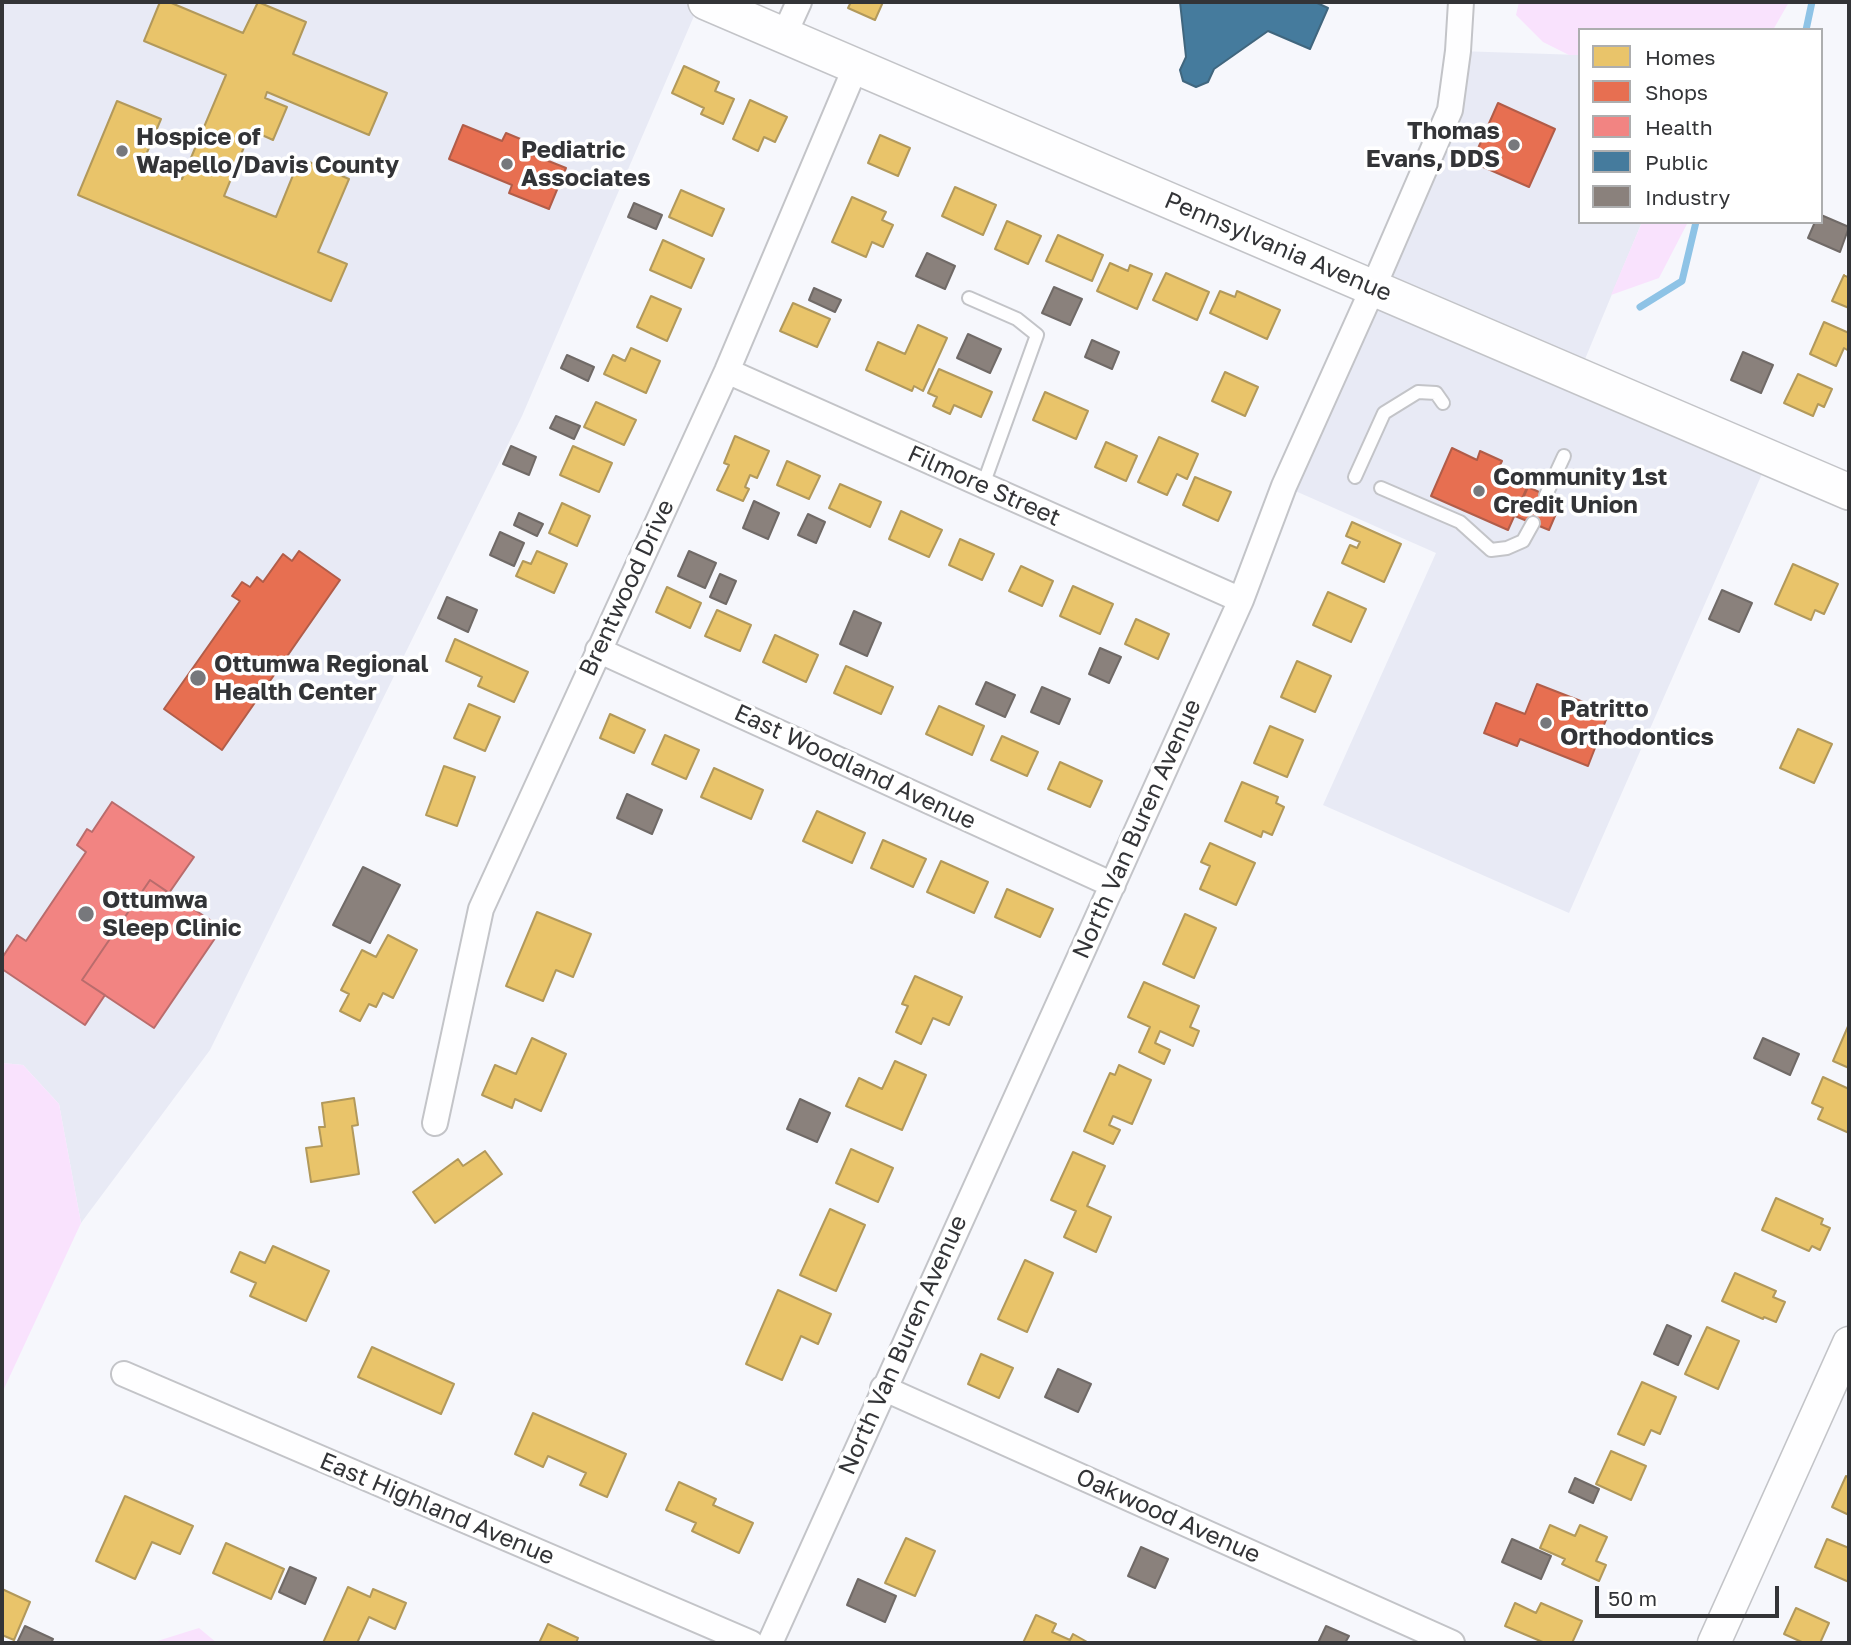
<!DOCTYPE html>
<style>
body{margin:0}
#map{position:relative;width:1851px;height:1645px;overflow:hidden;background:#f6f7fc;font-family:"Golos Text",sans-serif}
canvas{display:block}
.frame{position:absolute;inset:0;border:4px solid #333437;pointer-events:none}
.legend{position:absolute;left:1578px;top:28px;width:245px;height:196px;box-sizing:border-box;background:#fff;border:2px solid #adaeaf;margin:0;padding:9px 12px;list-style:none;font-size:21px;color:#333437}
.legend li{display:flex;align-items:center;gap:14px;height:35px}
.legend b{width:35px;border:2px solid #adaeaf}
.scale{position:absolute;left:1595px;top:1586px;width:184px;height:32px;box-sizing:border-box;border:4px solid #333437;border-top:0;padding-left:9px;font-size:21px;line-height:24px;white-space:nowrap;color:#333437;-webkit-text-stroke:5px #fff;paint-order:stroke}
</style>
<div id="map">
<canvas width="1851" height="1645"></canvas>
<div class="frame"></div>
<ul class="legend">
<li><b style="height:19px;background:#e9c46a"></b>Homes</li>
<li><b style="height:19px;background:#e76f51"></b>Shops</li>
<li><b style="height:19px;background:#f28482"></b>Health</li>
<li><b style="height:19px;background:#457b9d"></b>Public</li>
<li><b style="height:19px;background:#8a817c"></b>Industry</li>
</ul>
<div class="scale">50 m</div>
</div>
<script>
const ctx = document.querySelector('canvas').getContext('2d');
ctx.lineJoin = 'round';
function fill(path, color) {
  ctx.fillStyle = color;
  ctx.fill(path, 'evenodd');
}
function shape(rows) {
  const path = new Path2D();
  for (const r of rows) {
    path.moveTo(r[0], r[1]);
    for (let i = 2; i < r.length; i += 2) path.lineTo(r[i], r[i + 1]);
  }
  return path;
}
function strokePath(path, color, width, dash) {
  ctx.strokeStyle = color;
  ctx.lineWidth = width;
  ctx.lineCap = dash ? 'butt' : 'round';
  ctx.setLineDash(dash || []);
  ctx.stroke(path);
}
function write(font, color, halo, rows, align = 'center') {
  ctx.font = font + ' "Golos Text",sans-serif';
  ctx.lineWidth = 7;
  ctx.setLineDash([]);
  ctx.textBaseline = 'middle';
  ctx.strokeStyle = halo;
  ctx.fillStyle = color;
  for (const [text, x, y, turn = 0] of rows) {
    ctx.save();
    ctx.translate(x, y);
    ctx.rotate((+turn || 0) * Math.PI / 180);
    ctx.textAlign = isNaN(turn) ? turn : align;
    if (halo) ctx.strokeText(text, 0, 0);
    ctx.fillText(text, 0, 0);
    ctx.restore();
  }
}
const built = shape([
 [2,2,700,2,522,416,210,1050,81,1223,59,1104,23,1065,2,1063],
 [1458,51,1580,55,1580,222,1642,222,1578,376,1769,458,1569,913,1323,805,1436,553,1284,486,1373,288]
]);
const green = shape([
 [1519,2,1789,2,1773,30,1580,30,1580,55,1569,55,1543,42,1516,15],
 [1642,222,1688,222,1659,278,1611,295],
 [2,1063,23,1065,59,1104,81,1223,2,1393],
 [199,1628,217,1643,151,1643]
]);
const homes = shape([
 [160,2,169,2,243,33,258,2,306,22,293,54,387,93,369,135,267,92,265,98,287,107,273,140,251,130,224,196,276,217,300,158,349,179,318,252,347,264,331,301,78,195,117,101,161,119,143,162,182,179,226,75,144,41,160,2],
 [851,2,883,2,875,20,848,8,851,2],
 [684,66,719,82,715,91,734,99,723,124,701,114,704,108,672,93,684,66],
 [750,100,787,117,775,142,764,137,758,151,733,139,750,100],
 [880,135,910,148,898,176,868,163,880,135],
 [955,187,996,205,983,235,942,216,955,187],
 [681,190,724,209,712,236,669,217,681,190],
 [852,197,886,212,882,220,893,225,883,247,872,242,866,257,832,242,852,197],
 [1007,221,1041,236,1028,264,995,249,1007,221],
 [1058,235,1103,255,1092,281,1046,261,1058,235],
 [663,240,704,259,691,288,650,270,663,240],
 [1110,263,1128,271,1130,265,1152,274,1137,309,1097,291,1110,263],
 [1166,273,1209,292,1197,320,1153,300,1166,273],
 [1844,275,1849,278,1849,308,1832,301,1844,275],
 [1220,291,1235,297,1237,291,1280,310,1267,339,1210,313,1220,291],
 [651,296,681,309,667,341,637,327,651,296],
 [793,303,830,319,817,347,780,331,793,303],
 [1824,322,1849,333,1849,351,1844,348,1836,366,1810,354,1824,322],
 [918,325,947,338,923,391,914,386,912,391,866,370,878,342,905,354,918,325],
 [631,348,660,361,646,393,604,374,613,355,625,361,631,348],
 [939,369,992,392,981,417,954,405,950,414,933,406,937,397,928,393,939,369],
 [1225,372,1258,387,1245,416,1212,401,1225,372],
 [1798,374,1832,389,1824,407,1818,404,1813,416,1784,403,1798,374],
 [1045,392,1088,411,1076,439,1033,420,1045,392],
 [596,402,636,420,624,445,584,427,596,402],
 [735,436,769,451,757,478,750,475,745,487,749,489,743,501,717,490,729,465,724,463,735,436],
 [1159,437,1198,454,1187,479,1177,474,1167,495,1138,482,1159,437],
 [1106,442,1137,456,1126,481,1095,467,1106,442],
 [573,446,612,463,599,492,560,475,573,446],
 [787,461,820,476,809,499,777,485,787,461],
 [1195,477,1231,492,1218,521,1183,505,1195,477],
 [840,484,881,502,870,527,829,508,840,484],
 [562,503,590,516,577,546,549,533,562,503],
 [901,511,942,530,929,557,889,539,901,511],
 [1352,522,1401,544,1384,582,1342,563,1350,545,1357,548,1360,542,1346,536,1352,522],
 [960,539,994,554,982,580,949,565,960,539],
 [537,551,567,564,554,593,516,576,523,561,531,564,537,551],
 [1793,564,1838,584,1824,614,1815,610,1811,620,1775,604,1793,564],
 [1021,566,1053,581,1042,606,1009,591,1021,566],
 [1073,586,1113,604,1100,634,1060,616,1073,586],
 [667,587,701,603,690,628,656,612,667,587],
 [1328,592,1366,609,1351,642,1313,625,1328,592],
 [717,610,751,625,740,651,705,636,717,610],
 [1136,619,1169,634,1158,659,1125,644,1136,619],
 [775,635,818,655,806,682,763,662,775,635],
 [455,639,528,672,514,702,478,686,482,677,446,661,455,639],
 [1297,661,1331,676,1315,712,1281,697,1297,661],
 [846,666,893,687,881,714,834,693,846,666],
 [469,704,500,717,485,751,454,738,469,704],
 [939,706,984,726,972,755,926,734,939,706],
 [610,714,645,730,634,753,600,738,610,714],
 [1270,726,1303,740,1287,777,1254,763,1270,726],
 [1798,729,1832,744,1814,783,1780,768,1798,729],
 [665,735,699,750,686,779,652,764,665,735],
 [1002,736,1038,752,1027,776,991,760,1002,736],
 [1060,762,1102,781,1090,807,1048,789,1060,762],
 [444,766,475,777,457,826,426,815,444,766],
 [714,768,763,790,751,819,701,797,714,768],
 [1242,782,1278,797,1276,803,1284,807,1272,835,1263,831,1261,837,1225,821,1242,782],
 [817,811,865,833,852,863,803,841,817,811],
 [883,840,926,859,913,887,871,868,883,840],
 [1210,843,1255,863,1236,905,1200,889,1210,866,1201,862,1210,843],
 [941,861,988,882,974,913,927,892,941,861],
 [1007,889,1053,909,1040,937,995,917,1007,889],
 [537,912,591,934,573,977,556,970,543,1001,506,986,537,912],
 [1185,914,1216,928,1194,978,1163,964,1185,914],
 [388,935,417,950,393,998,383,993,376,1007,369,1004,360,1021,340,1011,349,994,341,990,362,950,376,957,388,935],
 [915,976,962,997,949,1025,933,1018,921,1044,896,1032,908,1006,902,1004,915,976],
 [1144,982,1199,1006,1190,1027,1199,1031,1193,1046,1160,1031,1155,1043,1170,1050,1164,1064,1139,1052,1150,1027,1128,1017,1144,982],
 [1849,1024,1849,1068,1833,1061,1849,1024],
 [532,1038,566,1054,541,1111,515,1099,512,1108,482,1095,495,1065,516,1074,532,1038],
 [895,1061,926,1075,902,1130,846,1106,859,1078,882,1089,895,1061],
 [1119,1065,1151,1080,1132,1124,1113,1116,1109,1125,1120,1130,1113,1144,1084,1131,1110,1073,1115,1075,1119,1065],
 [1823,1077,1849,1089,1849,1133,1818,1119,1823,1108,1812,1103,1823,1077],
 [354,1098,358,1125,352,1126,359,1174,311,1182,306,1148,322,1146,319,1127,325,1127,322,1103,354,1098],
 [851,1149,893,1168,878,1202,836,1183,851,1149],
 [485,1151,502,1174,435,1223,413,1192,458,1159,463,1166,485,1151],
 [1073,1152,1105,1166,1087,1206,1111,1217,1096,1252,1064,1237,1076,1211,1051,1200,1073,1152],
 [1776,1198,1823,1219,1821,1224,1830,1228,1820,1250,1812,1246,1809,1251,1762,1230,1776,1198],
 [830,1209,865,1225,836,1291,800,1275,830,1209],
 [273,1246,329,1271,306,1321,250,1296,256,1283,231,1272,240,1252,265,1263,273,1246],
 [1025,1260,1053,1273,1027,1332,998,1319,1025,1260],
 [1735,1273,1776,1291,1773,1297,1785,1302,1776,1322,1764,1317,1763,1319,1722,1301,1735,1273],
 [778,1290,831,1314,818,1344,801,1336,782,1380,746,1364,778,1290],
 [1707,1327,1739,1341,1718,1389,1685,1374,1707,1327],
 [372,1347,454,1384,441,1414,358,1377,372,1347],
 [981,1354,1013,1368,999,1398,968,1384,981,1354],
 [1642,1382,1676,1397,1660,1434,1651,1430,1644,1445,1618,1434,1642,1382],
 [533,1413,626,1454,607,1497,580,1485,586,1473,548,1456,543,1467,515,1454,533,1413],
 [1611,1451,1646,1466,1631,1500,1596,1484,1611,1451],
 [1846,1476,1849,1478,1849,1515,1832,1507,1846,1476],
 [679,1482,716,1499,713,1505,753,1523,739,1553,692,1531,696,1523,666,1510,679,1482],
 [125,1496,193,1526,180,1554,152,1542,135,1579,96,1561,125,1496],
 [1550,1525,1575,1536,1580,1525,1607,1537,1596,1561,1606,1565,1599,1581,1562,1564,1565,1559,1540,1548,1550,1525],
 [906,1538,935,1551,915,1596,885,1583,906,1538],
 [1827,1539,1849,1548,1849,1582,1815,1567,1827,1539],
 [226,1543,284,1569,271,1599,213,1573,226,1543],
 [348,1587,370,1597,373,1589,406,1603,395,1629,369,1617,357,1643,323,1643,348,1587],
 [2,1589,30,1602,14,1640,2,1635,2,1589],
 [1515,1603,1536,1613,1541,1603,1582,1621,1572,1643,1545,1643,1505,1626,1515,1603],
 [1796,1608,1829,1623,1820,1643,1804,1643,1784,1634,1796,1608],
 [1036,1615,1056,1624,1052,1632,1070,1640,1073,1634,1089,1643,1023,1643,1036,1615],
 [548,1624,578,1638,576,1643,539,1643,548,1624]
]);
const shops = shape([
 [1498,103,1555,129,1529,187,1472,162,1498,103],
 [463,125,502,141,506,133,530,143,526,152,566,168,549,209,509,193,512,185,449,159,463,125],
 [1452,448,1477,460,1480,451,1502,461,1498,469,1529,483,1508,530,1431,496,1452,448],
 [1528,487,1561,502,1549,530,1515,516,1528,487],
 [299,551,340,580,222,750,164,709,240,601,232,596,242,582,250,587,257,577,263,582,283,554,292,561,299,551],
 [1537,684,1609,712,1588,766,1520,739,1517,746,1484,733,1496,703,1525,714,1537,684]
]);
const health = shape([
 [112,802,194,857,169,893,150,880,82,980,105,995,85,1025,2,969,2,958,17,935,26,941,86,852,77,845,87,829,92,832,112,802],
 [150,880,222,928,154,1028,82,980,150,880]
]);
const public = shape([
 [1180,2,1315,2,1328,8,1310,49,1268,31,1214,69,1208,82,1196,87,1183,81,1180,70,1186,57,1180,2]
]);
const industry = shape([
 [634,203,662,215,656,229,628,217,634,203],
 [1821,215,1849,227,1840,252,1808,238,1815,222,1821,222,1821,215],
 [927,253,955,266,945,289,916,276,927,253],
 [1054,287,1082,299,1070,325,1042,313,1054,287],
 [814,288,841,300,835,312,809,300,814,288],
 [968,334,1001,349,990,373,957,358,968,334],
 [1092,340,1119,352,1112,369,1085,357,1092,340],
 [1743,352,1773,365,1761,393,1731,380,1743,352],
 [567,355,594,367,588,381,561,368,567,355],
 [556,416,580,426,574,439,550,428,556,416],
 [511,446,536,457,529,475,503,464,511,446],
 [754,501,779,513,768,539,743,528,754,501],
 [519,513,543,524,537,536,514,525,519,513],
 [808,514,825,522,816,543,798,535,808,514],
 [500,532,524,543,514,566,490,555,500,532],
 [689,551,716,563,705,588,678,576,689,551],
 [720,574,736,581,726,604,710,597,720,574],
 [1722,590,1752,603,1739,632,1709,619,1722,590],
 [447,597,477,610,468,632,438,618,447,597],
 [854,611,881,623,867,656,840,644,854,611],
 [1100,648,1121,657,1109,683,1089,674,1100,648],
 [986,682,1015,695,1005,717,976,704,986,682],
 [1042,687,1070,699,1059,724,1031,712,1042,687],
 [627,794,662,810,652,834,617,818,627,794],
 [363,867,400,885,370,943,333,925,363,867],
 [1763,1038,1799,1054,1790,1075,1754,1058,1763,1038],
 [800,1099,830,1113,817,1142,787,1129,800,1099],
 [1667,1325,1691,1336,1678,1365,1654,1354,1667,1325],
 [1058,1369,1091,1384,1078,1412,1045,1397,1058,1369],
 [1575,1478,1599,1489,1593,1503,1569,1492,1575,1478],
 [1512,1539,1551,1556,1541,1579,1502,1562,1512,1539],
 [1141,1547,1168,1559,1155,1588,1128,1576,1141,1547],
 [290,1567,316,1578,305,1604,279,1592,290,1567],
 [858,1579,896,1596,885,1622,847,1605,858,1579],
 [25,1626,53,1639,51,1643,17,1643,25,1626],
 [1326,1626,1349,1636,1345,1643,1318,1643,1326,1626]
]);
const stream = shape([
 [1806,30,1812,2],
 [1640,307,1682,281,1696,222]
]);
const service = shape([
 [969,298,1017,319,1037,335,983,485],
 [1355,477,1384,413,1418,392,1436,393,1443,403],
 [1381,488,1460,522,1491,550,1507,548,1523,541,1533,523],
 [1546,495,1564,456]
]);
const minor = shape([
 [784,35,799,2],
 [727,371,1241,600],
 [598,650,1113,885],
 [435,1123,481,909,727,371,856,66],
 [124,1374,751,1643],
 [883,1388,1452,1643],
 [770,1643,1241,600,1284,486,1373,288,1450,110,1458,51,1461,2]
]);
const tertiary = shape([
 [1714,1643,1849,1343]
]);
const secondary = shape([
 [706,2,1849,492]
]);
const markers = [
 [1514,145,7,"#77787c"],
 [122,151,7,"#77787c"],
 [507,164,7,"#77787c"],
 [1479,491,7,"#77787c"],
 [198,678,9,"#77787c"],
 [1546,723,7,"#77787c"],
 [86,914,9,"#77787c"]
];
const poiNames = [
 ["Thomas",1500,131,"right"],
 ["Evans, DDS",1500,159,"right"],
 ["Hospice of",136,137],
 ["Wapello/Davis County",136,165],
 ["Pediatric",521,150],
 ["Associates",521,178],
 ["Community 1st",1493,477],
 ["Credit Union",1493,505],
 ["Ottumwa Regional",214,664],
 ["Health Center",214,692],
 ["Patritto",1560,709],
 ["Orthodontics",1560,737],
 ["Ottumwa",102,900],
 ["Sleep Clinic",102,928]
];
const streetNames = [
 ["Pennsylvania Avenue",1278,247,23],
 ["Filmore Street",984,486,24],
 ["Brentwood Drive",627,588,-65],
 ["East Woodland Avenue",855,767,25],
 ["North Van Buren Avenue",1137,829,-66],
 ["North Van Buren Avenue",903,1345,-66],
 ["East Highland Avenue",437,1509,23],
 ["Oakwood Avenue",1168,1516,24]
];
fill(built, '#e8eaf5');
fill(green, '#f9e2fd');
fill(homes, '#e9c46a');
strokePath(homes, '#b2995b', 2);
fill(shops, '#e76f51');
strokePath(shops, '#b15d49', 2);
fill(health, '#f28482');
strokePath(health, '#b96c6c', 2);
fill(public, '#457b9d');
strokePath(public, '#40667e', 2);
fill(industry, '#8a817c');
strokePath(industry, '#706a67', 2);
strokePath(stream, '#8ec3e6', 7);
strokePath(service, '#c3c4c8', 16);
strokePath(minor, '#c3c4c8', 28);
strokePath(tertiary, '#c3c4c8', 35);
strokePath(secondary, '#c3c4c8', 38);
strokePath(service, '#fefeff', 12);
strokePath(minor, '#fefeff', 24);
strokePath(tertiary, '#fefeff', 32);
strokePath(secondary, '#fefeff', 35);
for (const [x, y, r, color] of markers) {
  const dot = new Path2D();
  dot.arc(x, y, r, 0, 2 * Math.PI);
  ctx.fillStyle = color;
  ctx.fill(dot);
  strokePath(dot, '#fff', 2.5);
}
write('bold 24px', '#333437', '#fff', poiNames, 'left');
write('24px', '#333437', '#fff', streetNames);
</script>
